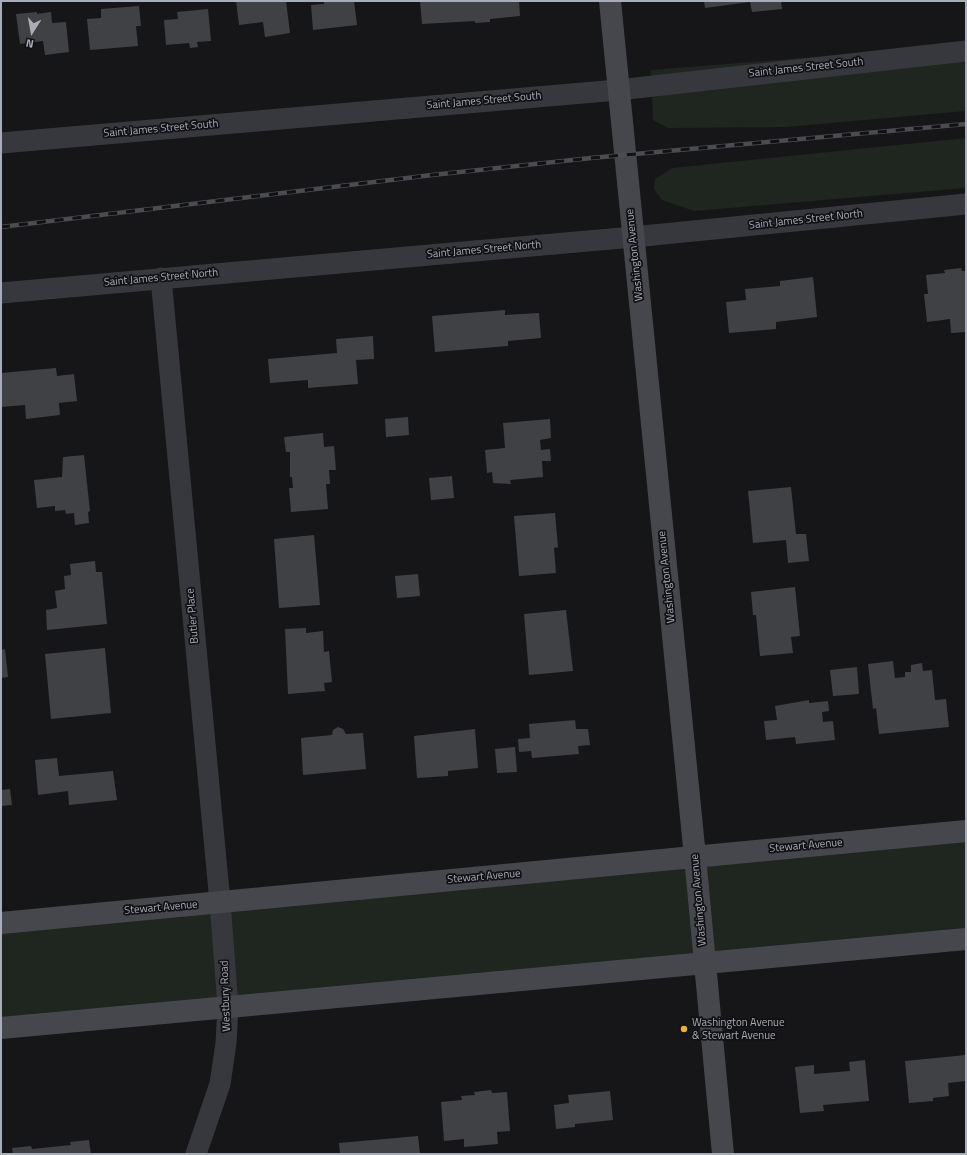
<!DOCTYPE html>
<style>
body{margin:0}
#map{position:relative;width:967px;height:1155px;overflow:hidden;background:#161618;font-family:"Titillium Web",sans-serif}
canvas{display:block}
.frame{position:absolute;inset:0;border:2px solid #a8adb8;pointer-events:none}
.north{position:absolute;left:12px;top:12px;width:40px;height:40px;-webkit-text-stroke:3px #111113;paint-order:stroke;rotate:191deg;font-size:11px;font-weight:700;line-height:16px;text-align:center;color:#a8adb8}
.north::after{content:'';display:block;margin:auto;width:14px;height:18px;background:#a8adb8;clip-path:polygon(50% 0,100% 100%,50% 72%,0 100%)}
</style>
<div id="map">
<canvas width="967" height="1155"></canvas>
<div class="frame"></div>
<div class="north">N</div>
</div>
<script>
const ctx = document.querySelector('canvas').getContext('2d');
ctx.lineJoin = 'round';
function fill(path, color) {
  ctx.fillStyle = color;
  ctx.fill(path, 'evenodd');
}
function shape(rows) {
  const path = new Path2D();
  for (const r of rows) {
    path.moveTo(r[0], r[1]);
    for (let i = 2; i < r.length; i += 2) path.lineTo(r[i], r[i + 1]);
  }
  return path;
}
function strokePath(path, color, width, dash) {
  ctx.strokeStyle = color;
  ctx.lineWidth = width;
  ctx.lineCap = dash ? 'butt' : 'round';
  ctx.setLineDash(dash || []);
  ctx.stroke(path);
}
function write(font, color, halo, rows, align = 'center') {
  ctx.font = font + ' "Titillium Web",sans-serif';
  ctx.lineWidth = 3.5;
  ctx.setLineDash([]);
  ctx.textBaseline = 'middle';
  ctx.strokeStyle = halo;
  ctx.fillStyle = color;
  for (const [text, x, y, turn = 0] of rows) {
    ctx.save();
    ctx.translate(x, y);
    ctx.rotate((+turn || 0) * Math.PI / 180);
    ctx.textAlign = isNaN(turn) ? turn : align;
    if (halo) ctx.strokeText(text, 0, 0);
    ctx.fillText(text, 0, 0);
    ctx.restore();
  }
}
const green = shape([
 [966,45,966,111,786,127,668,128,653,120,651,70],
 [966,138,966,188,694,211,662,200,654,189,655,179,672,168],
 [966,828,966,941,1,1028,1,917]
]);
const building = shape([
 [236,1,286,1,290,33,265,37,263,22,239,25],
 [324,1,354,1,357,25,313,30,311,5,324,4],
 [420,1,519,1,520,16,490,19,490,22,475,23,475,21,422,24],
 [704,1,781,1,782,9,752,12,750,2,705,8],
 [139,6,141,26,136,26,138,46,90,50,87,19,101,18,101,9],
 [208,9,211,41,197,42,198,47,190,48,189,43,166,45,164,20,178,19,177,12],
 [37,12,37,14,51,12,52,23,66,22,69,52,45,55,43,41,20,44,16,14],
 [961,268,962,271,966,271,966,332,951,333,950,319,927,322,924,294,928,294,926,275,945,273,944,270],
 [813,277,817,317,776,322,776,329,729,333,726,302,746,300,745,289,780,286,780,281],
 [505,310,505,315,539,313,541,338,508,341,508,346,435,352,432,316],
 [373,336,374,359,356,360,358,384,308,388,308,380,270,383,268,359,337,353,336,339],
 [56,368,57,376,74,374,77,401,59,403,60,415,26,419,25,405,1,407,1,373],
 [408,417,409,435,386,437,385,419],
 [550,419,551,438,540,440,541,450,550,449,551,461,542,461,543,477,510,480,511,484,493,483,492,472,487,473,485,450,505,448,503,423],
 [323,433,324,447,334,446,336,470,329,470,330,484,326,484,328,509,291,512,289,488,293,488,292,477,290,477,290,452,286,452,284,437],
 [84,455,90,511,88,512,89,523,75,525,74,513,66,514,65,510,55,511,55,506,37,508,34,480,62,477,63,457],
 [452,476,454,498,431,500,429,478],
 [791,487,796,534,806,534,809,561,788,563,786,540,753,543,748,491],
 [555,513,558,547,554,548,556,573,519,576,514,516],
 [314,535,320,605,279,608,274,539],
 [95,561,96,572,102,572,107,624,47,630,46,610,57,608,55,591,65,589,64,576,71,575,70,564],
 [418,574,420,596,397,598,395,576],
 [795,587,800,636,791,637,793,653,760,656,756,615,753,615,751,592],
 [566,610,573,671,529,675,524,614],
 [306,628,306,633,323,631,324,652,329,651,332,682,324,683,325,691,288,694,285,629],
 [105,648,111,713,51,719,45,654],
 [5,649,8,677,1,678,1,650],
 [893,661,895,678,905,677,905,672,911,672,911,665,922,663,923,671,932,670,935,700,946,699,949,727,879,734,876,708,873,709,868,664],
 [857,667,859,694,833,696,830,670],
 [809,700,809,703,828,701,829,711,822,712,823,722,833,721,835,740,796,744,795,737,766,740,764,721,777,720,775,706],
 [575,720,576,729,588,729,590,745,578,746,579,754,532,758,531,751,519,752,518,739,530,738,529,724],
 [338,727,343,729,346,734,363,733,366,769,303,775,301,738,332,735,333,730],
 [475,729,478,768,448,771,448,776,417,778,414,736],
 [515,747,517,772,497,773,495,749],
 [57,758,59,776,113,771,117,800,69,805,68,791,38,795,35,760],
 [10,789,12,805,1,806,1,790],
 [966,1055,966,1081,948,1083,949,1096,933,1098,933,1101,909,1103,905,1061],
 [865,1060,869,1101,823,1105,824,1111,800,1113,795,1067,814,1065,814,1074,850,1071,849,1062],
 [491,1090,492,1093,507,1092,510,1131,497,1132,498,1144,464,1147,464,1139,444,1141,441,1102,462,1100,461,1096,475,1095,474,1092],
 [610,1091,613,1120,575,1124,575,1127,556,1129,554,1105,569,1103,568,1095],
 [418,1136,420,1154,340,1154,339,1143],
 [89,1140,91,1154,13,1154,12,1148,31,1146,32,1149,71,1145,70,1142]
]);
const minor = shape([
 [1,143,618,90,966,51],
 [161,278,220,902,228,1007,226,1043,220,1084,196,1154],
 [1,293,633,237,966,204]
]);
const secondary = shape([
 [610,1,695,857,723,1154],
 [1,923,966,831],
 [1,1028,966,939]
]);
const rail = shape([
 [1,227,432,175,591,158,966,124]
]);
const markers = [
 [684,1029,4,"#f2b134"]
];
const streetNames = [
 ["Saint James Street South",806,68,-6],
 ["Saint James Street South",484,101,-5],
 ["Saint James Street South",161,129,-5],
 ["Saint James Street North",806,220,-6],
 ["Saint James Street North",484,250,-5],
 ["Washington Avenue",635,255,-96],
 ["Saint James Street North",161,278,-5],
 ["Washington Avenue",667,577,-96],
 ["Butler Place",193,616,-95],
 ["Stewart Avenue",806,846,-5],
 ["Stewart Avenue",484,877,-5],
 ["Washington Avenue",699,900,-95],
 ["Stewart Avenue",161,908,-5],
 ["Westbury Road",226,996,-92]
];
const poiNames = [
 ["Washington Avenue",692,1023],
 ["& Stewart Avenue",692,1036]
];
fill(green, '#1e261f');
fill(building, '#404145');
strokePath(minor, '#37383d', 21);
strokePath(secondary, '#45474d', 22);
strokePath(rail, '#4a4c52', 4.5);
strokePath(rail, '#111113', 3, [9]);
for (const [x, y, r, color] of markers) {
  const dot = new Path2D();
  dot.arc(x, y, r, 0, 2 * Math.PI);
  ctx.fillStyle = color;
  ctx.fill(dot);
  strokePath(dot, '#111113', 1.5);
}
write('11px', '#a8adb8', '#111113', streetNames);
write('11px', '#a8adb8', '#111113', poiNames, 'left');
</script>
